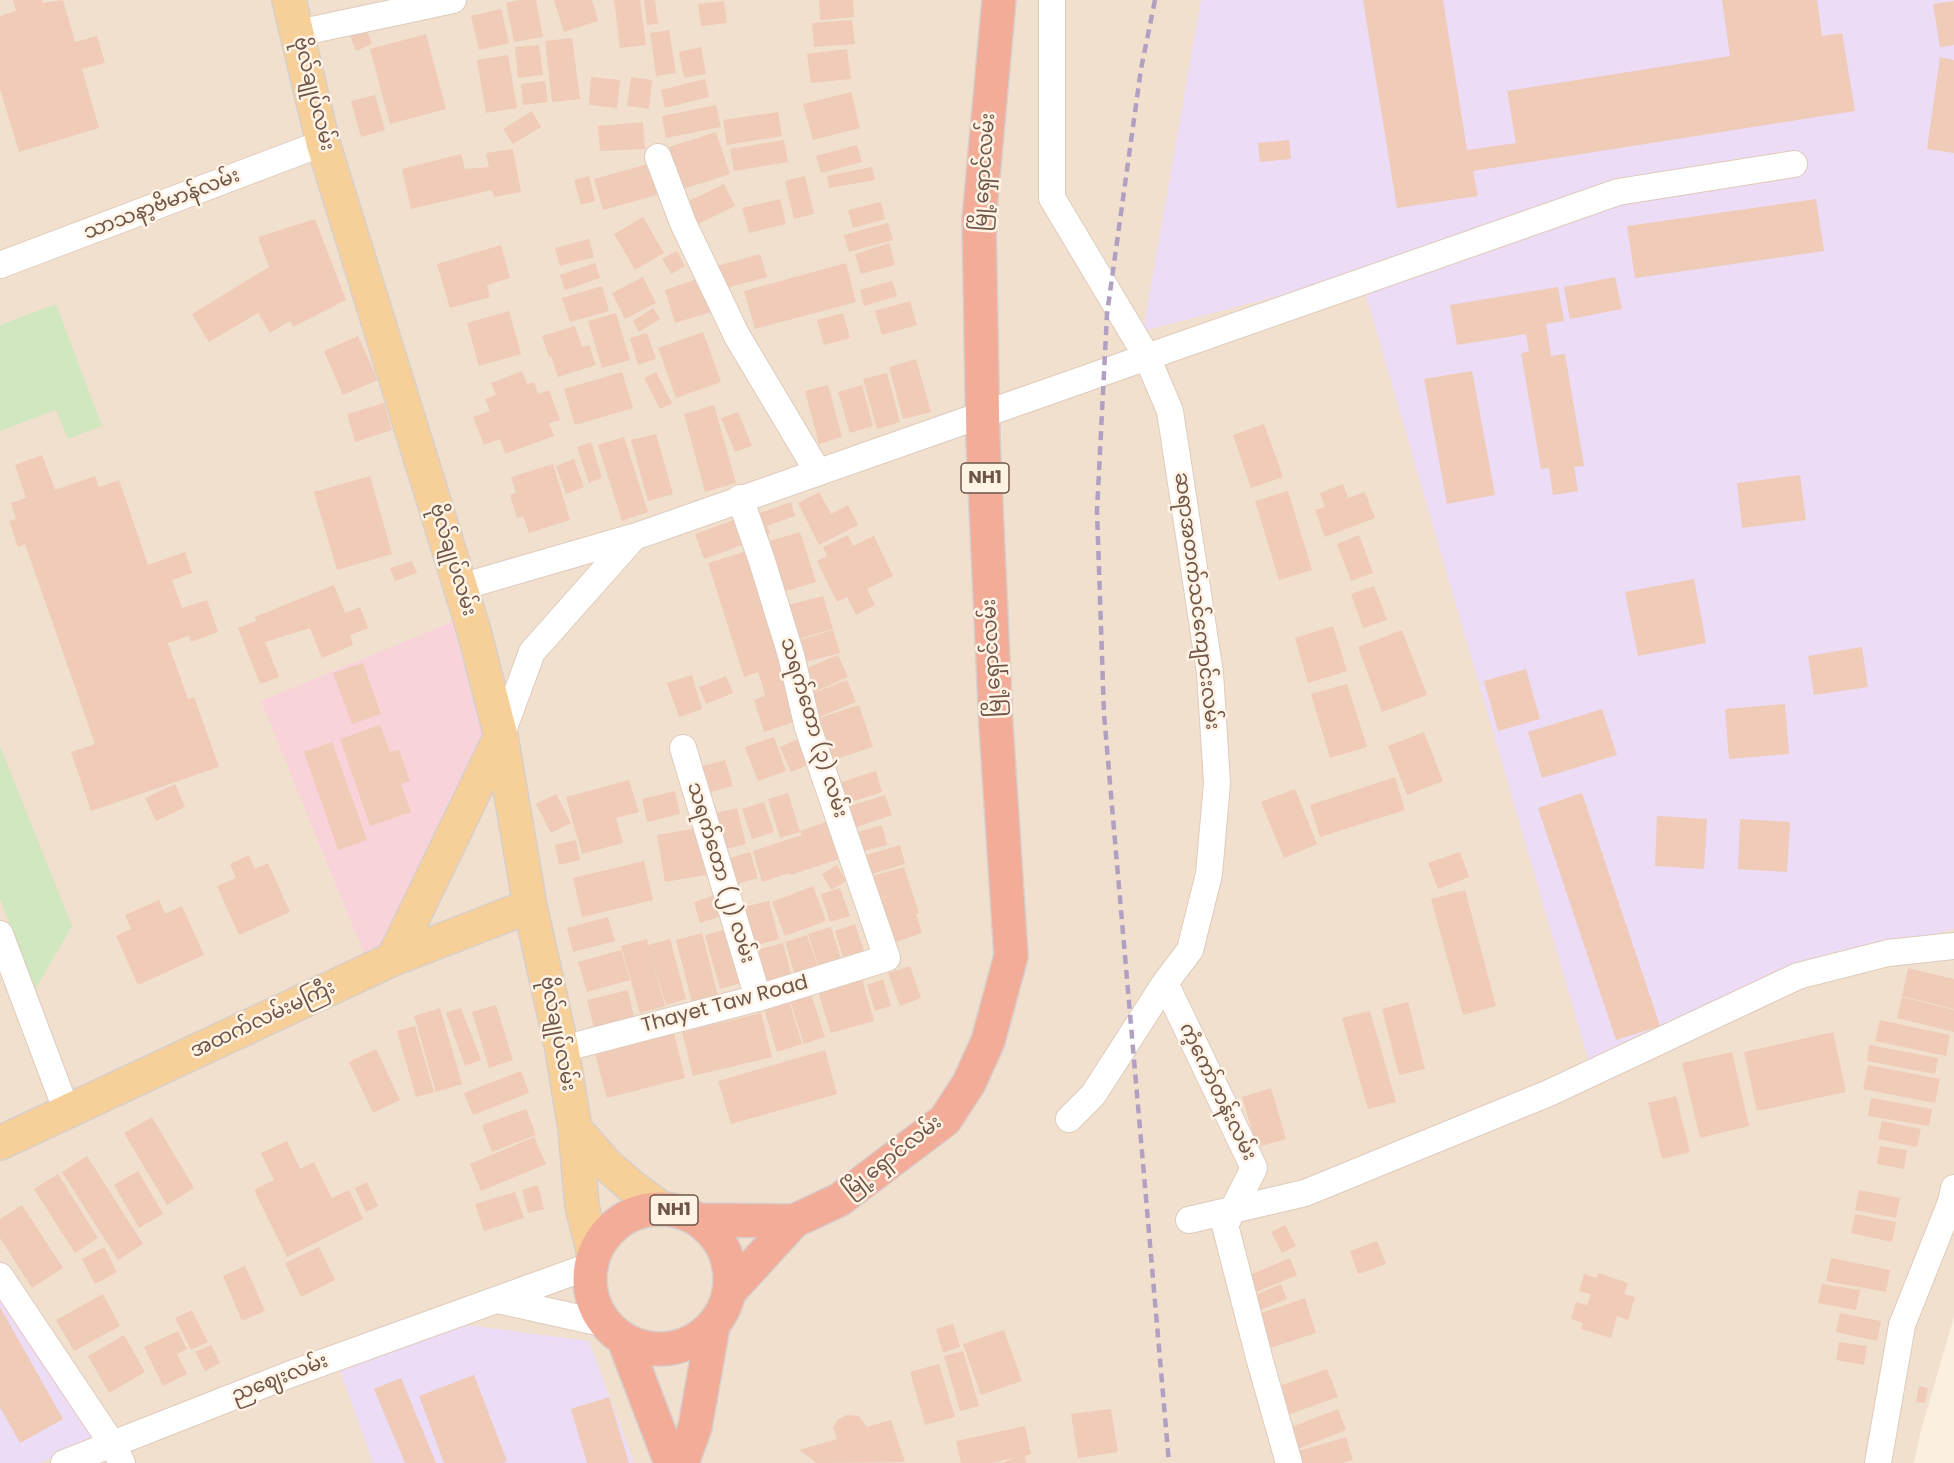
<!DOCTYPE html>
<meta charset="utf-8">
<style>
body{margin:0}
canvas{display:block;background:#fbefdf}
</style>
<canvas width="1954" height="1463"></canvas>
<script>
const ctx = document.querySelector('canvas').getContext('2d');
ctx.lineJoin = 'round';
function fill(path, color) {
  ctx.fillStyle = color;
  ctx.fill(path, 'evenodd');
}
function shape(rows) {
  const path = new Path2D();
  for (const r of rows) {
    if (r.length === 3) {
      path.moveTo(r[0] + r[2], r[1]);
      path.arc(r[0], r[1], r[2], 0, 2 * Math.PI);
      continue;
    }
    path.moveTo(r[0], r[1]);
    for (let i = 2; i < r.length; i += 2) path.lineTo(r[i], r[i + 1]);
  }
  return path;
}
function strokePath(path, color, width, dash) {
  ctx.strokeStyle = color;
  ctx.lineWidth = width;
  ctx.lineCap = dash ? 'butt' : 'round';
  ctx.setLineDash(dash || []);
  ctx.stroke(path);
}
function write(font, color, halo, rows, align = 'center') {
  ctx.font = font + ' Poppins,"Noto Sans Myanmar",sans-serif';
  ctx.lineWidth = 5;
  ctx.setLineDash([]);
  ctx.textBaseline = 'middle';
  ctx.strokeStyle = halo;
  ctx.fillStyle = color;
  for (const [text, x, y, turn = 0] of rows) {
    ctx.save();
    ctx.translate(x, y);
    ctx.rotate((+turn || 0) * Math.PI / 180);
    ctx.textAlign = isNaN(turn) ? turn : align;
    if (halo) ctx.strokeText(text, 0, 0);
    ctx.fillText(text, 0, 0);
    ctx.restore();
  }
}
const residential = shape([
 [0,0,1954,0,1954,1317,1920,1434,1914,1463,0,1463]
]);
const education = shape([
 [1201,0,1954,0,1954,929,1800,965,1591,1069,1360,275,1143,331],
 [0,1289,101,1440,39,1463,0,1463],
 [467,1325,589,1341,634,1463,373,1463,340,1371]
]);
const medical = shape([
 [469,615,489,736,383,947,365,956,261,701]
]);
const green = shape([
 [56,304,102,426,68,439,56,410,0,431,0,325],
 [0,746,72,926,35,990,0,899]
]);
const building = shape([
 [13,0,42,0,42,3,63,0,75,42,97,36,105,63,82,69,99,128,19,152,0,89,0,16,16,11],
 [519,0,536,0,543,37,514,42,506,3],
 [554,0,592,0,598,21,564,32],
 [614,0,640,0,646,45,620,48],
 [644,0,655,0,658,24,647,25],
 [819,0,853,0,854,17,820,20],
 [1363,0,1443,0,1467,150,1516,143,1507,91,1730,56,1722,0,1817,0,1822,36,1842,33,1855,111,1473,171,1478,196,1397,208],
 [724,1,727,23,701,26,698,4],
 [1954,1,1954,45,1940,47,1933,4],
 [501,9,509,43,479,50,471,16],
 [852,20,855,44,814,47,812,23],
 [365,26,372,44,356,51,349,33],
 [669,30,676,73,656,76,650,33],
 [426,34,446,109,390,124,370,49],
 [572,38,580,99,552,102,545,41],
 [539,45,543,75,518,78,515,47],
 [701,47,706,74,684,78,679,52],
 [847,49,851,79,811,83,807,54],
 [508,55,517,108,486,113,477,60],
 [1940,57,1954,60,1954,153,1927,149],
 [591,77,620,80,617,108,589,105],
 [631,77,652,80,649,109,627,106],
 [705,79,709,97,665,108,661,90],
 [545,81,548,102,523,105,521,84],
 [851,92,860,128,813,140,803,104],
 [375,95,385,130,361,137,351,101],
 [716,105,721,127,666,138,662,116],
 [532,111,541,127,513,144,503,129],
 [778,112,782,136,727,145,723,120],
 [643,122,645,149,600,151,598,126],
 [716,132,730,174,683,189,669,147],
 [784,140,788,162,734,171,730,149],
 [1289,140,1291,159,1260,162,1258,143],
 [857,145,862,162,821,173,816,156],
 [513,149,521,192,494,197,492,190,411,209,402,169,461,154,465,169,489,167,486,153],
 [648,164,657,195,603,210,594,179],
 [872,167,875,180,829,188,827,176],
 [589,176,595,201,581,205,574,180],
 [805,176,814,214,794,219,785,181],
 [724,184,735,206,698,224,687,202],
 [780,199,786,224,749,233,742,208],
 [1816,199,1824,251,1635,278,1627,226],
 [881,202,885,219,853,228,848,210],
 [643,217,664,253,635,270,614,234],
 [315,219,346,300,293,327,290,321,270,333,258,313,209,342,192,314,269,267,258,237],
 [888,223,893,240,849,252,844,235],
 [589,239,594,257,560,266,555,248],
 [889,243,895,265,861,274,855,254],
 [501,245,510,278,487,285,490,297,450,308,437,264],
 [677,251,685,266,671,274,662,259],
 [760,254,767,277,723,289,717,266],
 [595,263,600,278,565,290,560,275],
 [846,263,856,302,755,329,744,291],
 [643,277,656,303,625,319,612,293],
 [1615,277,1622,309,1570,319,1564,287],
 [700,278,711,312,675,323,665,290],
 [892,281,897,296,864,306,860,290],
 [602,286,609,311,570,322,562,298],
 [1558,287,1564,321,1546,324,1551,356,1565,354,1584,466,1574,467,1578,491,1553,495,1549,468,1541,469,1521,353,1529,351,1526,334,1457,345,1450,305],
 [910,301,917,325,882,335,875,311],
 [653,308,660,319,639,332,633,321],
 [509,311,521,354,479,366,467,323],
 [616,313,630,360,602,368,588,321],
 [843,313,850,338,824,345,817,320],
 [575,326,582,347,589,345,596,365,558,377,551,356,549,357,542,336],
 [703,332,721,382,676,398,658,348],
 [647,333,656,359,638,365,630,338],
 [358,336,378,380,343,395,324,351],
 [916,359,931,412,903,419,889,367],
 [522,371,527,384,534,382,538,394,549,390,560,420,549,423,554,436,505,454,500,439,484,445,473,417,490,411,485,399,496,395,491,383],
 [1472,371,1495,495,1447,504,1424,379],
 [622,372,633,408,575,425,564,389],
 [656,372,672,403,660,409,644,378],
 [887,373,900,422,877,429,863,379],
 [828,385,842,437,819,444,805,391],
 [862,385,873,426,850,433,838,392],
 [384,403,392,430,355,442,347,414],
 [714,405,736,483,705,492,684,414],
 [738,412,752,446,735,452,721,418],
 [1264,424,1283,477,1251,488,1233,435],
 [656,434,673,494,648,501,631,440],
 [624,437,648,512,622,521,598,445],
 [591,442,602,478,589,483,577,447],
 [42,455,55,490,95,476,99,487,119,480,148,565,185,552,192,573,172,580,182,608,207,600,218,632,191,642,189,636,168,643,188,699,194,697,219,767,91,811,71,752,95,744,25,544,18,547,9,521,16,519,11,503,26,498,15,465],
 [574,459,584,487,566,494,556,466],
 [553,464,570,520,529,533,523,516,517,518,510,495,516,493,511,477],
 [1800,475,1806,520,1742,528,1737,483],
 [370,476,392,554,337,570,314,492],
 [1343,484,1348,498,1365,492,1375,518,1325,537,1315,510,1325,507,1320,493],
 [1288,491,1312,570,1279,580,1255,501],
 [819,492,831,514,848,505,858,525,819,545,798,503],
 [791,502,795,516,767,526,770,534,762,537,754,515],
 [736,519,745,544,704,559,695,534],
 [800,532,816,582,780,593,763,543],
 [848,535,853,546,874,536,893,576,867,589,875,605,856,615,847,597,837,602,817,561,827,556,823,547],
 [1359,535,1373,573,1351,581,1337,544],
 [753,549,804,719,764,732,754,700,765,696,762,684,758,672,744,677,708,563],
 [412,561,417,573,395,581,390,568],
 [1694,579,1706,643,1638,656,1625,592],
 [334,585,345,613,360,607,368,628,350,635,353,645,322,658,310,628,265,642,279,677,260,684,238,628,256,621,255,617],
 [1374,586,1387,620,1363,628,1351,594],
 [823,596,833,629,795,640,785,606],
 [1333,626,1347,671,1308,683,1295,638],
 [833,630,840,653,802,663,796,641],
 [1402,630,1427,695,1382,712,1358,647],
 [1862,647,1868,687,1814,695,1808,656],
 [838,655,848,677,810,694,800,671],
 [363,663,381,714,352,724,333,673],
 [1526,669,1540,719,1498,731,1484,681],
 [692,675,702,709,679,717,667,683],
 [726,676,733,693,706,704,699,687],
 [847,680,856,702,817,718,808,695],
 [1347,684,1367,747,1330,758,1311,694],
 [1785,704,1789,754,1729,759,1725,709],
 [859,705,873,747,827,762,813,720],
 [1602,709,1617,755,1542,778,1528,732],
 [380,725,390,752,399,750,410,781,401,784,411,812,370,826,340,739],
 [1424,732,1443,781,1407,795,1388,746],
 [774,737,786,771,758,781,745,747],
 [803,737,813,763,791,772,780,747],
 [332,742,367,840,338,850,304,752],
 [725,760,733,786,711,792,703,766],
 [876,771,882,792,842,805,835,784],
 [1395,777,1405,810,1320,837,1310,805],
 [629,780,639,812,616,818,623,843,582,854,566,797],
 [175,784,185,807,156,821,145,798],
 [1295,789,1317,844,1284,858,1261,802],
 [675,791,680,814,647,822,642,799],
 [788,793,800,832,780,838,768,799],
 [1582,793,1660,1026,1616,1040,1538,808],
 [556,794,571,823,551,833,536,804],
 [885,795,892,815,851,829,844,808],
 [764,802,774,832,752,839,742,809],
 [737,808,746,844,722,850,713,814],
 [1657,816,1707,819,1704,869,1655,866],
 [1740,819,1790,822,1787,872,1738,869],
 [826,822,839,859,790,875,789,873,762,882,753,851,802,835,800,831],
 [882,825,887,845,860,852,855,833],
 [703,827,711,874,665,882,657,835],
 [576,840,580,860,559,865,555,845],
 [900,845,905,864,869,875,863,856],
 [750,852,758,878,737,884,729,858],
 [1460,852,1469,877,1438,889,1428,863],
 [249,855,255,869,268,863,290,912,239,935,217,886,236,878,230,864],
 [644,861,653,900,582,917,573,878],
 [837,865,846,881,831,890,822,874],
 [904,867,919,913,916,914,922,933,890,944,876,900,894,894,876,899,869,877],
 [813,886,826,921,785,936,772,902],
 [840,888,850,916,830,922,821,894],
 [1465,890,1496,1006,1463,1015,1431,899],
 [718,894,725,915,700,923,694,902],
 [159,900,165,914,182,906,204,955,138,985,116,936,131,929,125,915],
 [769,901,779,939,754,946,743,907],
 [608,917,615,941,573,952,567,928],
 [855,924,864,951,843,957,835,931],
 [831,927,842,962,819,969,808,934],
 [727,929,741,983,720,989,705,935],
 [702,933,718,996,692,1002,676,940],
 [807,935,818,968,795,975,785,942],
 [647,939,648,945,670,939,686,999,666,1005,651,956,665,1006,640,1013,621,946],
 [783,943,792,978,765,985,756,950],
 [621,950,630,980,587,992,578,962],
 [910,966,921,998,900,1006,888,973],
 [1908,968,1954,979,1954,1009,1902,996],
 [862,979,874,1021,831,1033,818,992],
 [883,979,891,1006,875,1011,867,985],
 [628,990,634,1018,594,1028,587,1000],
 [811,994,825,1037,804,1044,790,1001],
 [1902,997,1954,1010,1954,1032,1897,1018],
 [789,1001,802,1044,777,1052,764,1009],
 [1408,1002,1425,1069,1399,1075,1382,1009],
 [496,1005,513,1060,489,1068,472,1012],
 [440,1008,462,1084,436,1092,414,1016],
 [461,1008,481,1060,465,1066,446,1013],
 [1370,1011,1396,1102,1368,1109,1342,1018],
 [761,1013,772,1057,693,1076,682,1032],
 [1880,1020,1950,1035,1946,1056,1875,1041],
 [415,1026,434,1092,416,1097,397,1031],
 [1833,1032,1846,1092,1757,1111,1744,1052],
 [674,1033,685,1078,607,1098,595,1054],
 [1869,1045,1938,1058,1935,1074,1867,1061],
 [376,1049,400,1100,373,1113,349,1062],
 [825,1050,837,1094,731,1124,718,1081],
 [1732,1052,1749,1126,1700,1138,1682,1063],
 [1868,1065,1940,1079,1935,1103,1863,1089],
 [521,1071,529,1093,473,1115,464,1093],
 [1271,1088,1286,1139,1257,1147,1242,1097],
 [1676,1096,1690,1152,1662,1159,1648,1103],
 [1871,1098,1932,1109,1929,1126,1868,1116],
 [526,1109,536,1135,492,1152,482,1125],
 [152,1117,194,1188,167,1205,124,1133],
 [1882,1121,1921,1129,1917,1147,1878,1139],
 [534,1137,546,1164,481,1191,470,1164],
 [287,1141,300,1169,314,1162,332,1198,349,1190,363,1219,287,1257,254,1190,274,1180,261,1153],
 [1880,1146,1907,1150,1904,1169,1877,1164],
 [87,1156,143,1244,118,1260,62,1172],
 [138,1171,163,1214,139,1228,114,1185],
 [58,1174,98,1238,75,1253,34,1189],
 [367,1182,378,1206,366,1212,355,1188],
 [538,1185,544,1209,528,1213,522,1190],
 [1859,1190,1900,1198,1896,1218,1855,1210],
 [515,1192,524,1218,484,1231,475,1204],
 [22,1205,63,1268,32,1288,0,1238,0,1219],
 [1855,1214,1896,1222,1892,1242,1851,1233],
 [1285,1225,1296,1246,1282,1253,1271,1232],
 [1377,1241,1386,1264,1358,1274,1350,1251],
 [104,1247,117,1272,95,1284,82,1259],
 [319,1247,335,1280,301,1297,285,1263],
 [1290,1258,1297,1275,1254,1293,1247,1276],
 [1831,1258,1890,1270,1886,1292,1826,1281],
 [245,1266,265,1311,242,1321,223,1276],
 [1598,1273,1628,1283,1624,1294,1635,1297,1628,1320,1617,1316,1611,1338,1581,1329,1583,1323,1571,1319,1576,1302,1587,1305,1591,1294,1579,1291,1584,1274,1597,1278],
 [1281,1284,1287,1299,1261,1310,1255,1295],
 [1822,1284,1860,1290,1856,1310,1818,1303],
 [103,1294,120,1326,74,1351,56,1320],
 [1305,1298,1316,1333,1270,1348,1258,1314],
 [0,1307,63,1419,20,1443,0,1407],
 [192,1310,208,1342,191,1350,175,1318],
 [1840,1313,1881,1321,1877,1341,1836,1332],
 [953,1324,960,1347,943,1353,936,1329],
 [1004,1330,1022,1381,981,1395,963,1344],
 [178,1331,187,1349,177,1354,187,1374,163,1386,144,1347],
 [124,1335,145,1372,109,1393,88,1356],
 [1839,1342,1867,1346,1864,1365,1836,1360],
 [211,1345,220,1363,205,1371,195,1352],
 [963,1351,979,1406,960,1411,944,1356],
 [939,1364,955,1417,925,1425,910,1372],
 [1327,1369,1338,1397,1287,1415,1277,1387],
 [474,1375,507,1461,503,1463,444,1463,419,1396],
 [401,1378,436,1463,405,1463,374,1389],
 [1919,1386,1928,1388,1925,1403,1916,1402],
 [609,1397,629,1463,587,1463,571,1409],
 [1111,1409,1118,1452,1078,1458,1071,1414],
 [1338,1409,1346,1430,1295,1450,1286,1429],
 [847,1415,859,1416,867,1427,891,1420,905,1462,817,1463,799,1450,837,1439,833,1428,837,1420],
 [1025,1426,1031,1454,1025,1456,1026,1463,1001,1463,1018,1457,991,1463,961,1463,956,1441],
 [1346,1437,1353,1460,1342,1463,1303,1463,1299,1451]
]);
const street = shape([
 [1052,0,1052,198,1147,357,1618,192,1794,164],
 [298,33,453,0],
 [658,157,683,223,737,336,818,472],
 [0,265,323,143],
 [461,587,633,537],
 [501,736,532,652,634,537,1147,357,1170,411,1210,673,1217,783,1209,874,1190,950,1165,983],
 [683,748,758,998],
 [0,934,67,1112],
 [562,1049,758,998,887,958,808,728,791,655,762,561,740,498],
 [1069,1119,1093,1095,1165,983,1254,1168,1225,1225,1260,1361,1289,1463],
 [1189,1220,1305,1193,1549,1093,1798,976,1888,953,1954,946],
 [0,1276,113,1445,122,1463],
 [498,1300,606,1324],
 [64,1463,291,1374,590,1266],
 [1878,1463,1902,1325,1951,1202,1954,1188]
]);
const primary = shape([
 [289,0,323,143,474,631,501,736,530,906,562,1049,575,1129,582,1206,594,1254],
 [393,959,501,736],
 [575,1129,606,1164,631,1186,661,1208],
 [0,1143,393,959,530,906]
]);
const highway = shape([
 [660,1279,70],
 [700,1220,794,1221],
 [730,1291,794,1221,839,1200,945,1120,969,1083,988,1041,1011,956,996,726,983,440,979,220,999,0],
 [624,1340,671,1463],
 [682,1463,695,1427,713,1326]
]);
const rail = shape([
 [1155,0,1141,69,1107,314,1097,511,1104,714,1169,1463]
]);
const shields = [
 [985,478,48],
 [674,1210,48]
];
const shieldNames = [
 ["NH1",985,478],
 ["NH1",674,1210]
];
const streetNames = [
 ["ဗိုလ်ချုပ်လမ်း",313,94,76],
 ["မြို့ရှောင်လမ်း",985,172,-86],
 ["သာသနာ့ဗိမာန်လမ်း",162,205,-21],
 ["ဗိုလ်ချုပ်လမ်း",452,560,73],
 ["ဆရာအတက်သင်ကျောင်းလမ်း",1196,601,83],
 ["မြို့ရှောင်လမ်း",993,658,-93],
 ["သရက်တော (၃) လမ်း",813,728,73],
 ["သရက်တော (၂) လမ်း",720,873,73],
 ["Thayet Taw Road",725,1005,-15],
 ["အထက်လမ်းမကြီး",263,1020,-25],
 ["ဗိုလ်ချုပ်လမ်း",557,1034,79],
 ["ကံ့ကော်တန်းလမ်း",1217,1092,64],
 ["မြို့ရှောင်လမ်း",893,1157,-38],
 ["ညဈေးလမ်း",280,1379,-21]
];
fill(residential, '#f2e0ce');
fill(education, '#ecdcf6');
fill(medical, '#f8d3d9');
fill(green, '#d1e7bf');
fill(building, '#efcbb8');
strokePath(street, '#decbbc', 28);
strokePath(primary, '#d7cfcc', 36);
strokePath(highway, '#d7cfcc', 36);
strokePath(street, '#fff', 26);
strokePath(primary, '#f7d099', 33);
strokePath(highway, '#f3ac98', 33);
strokePath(rail, '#b1a0c2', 4.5, [9, 6]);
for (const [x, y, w] of shields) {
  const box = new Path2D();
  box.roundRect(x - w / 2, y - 15, w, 30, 4.5);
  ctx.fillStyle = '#fef3e5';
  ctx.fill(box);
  strokePath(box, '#6f5548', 1.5);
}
write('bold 18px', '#6f5548', null, shieldNames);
write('20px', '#6f5548', '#fef3e5', streetNames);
</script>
